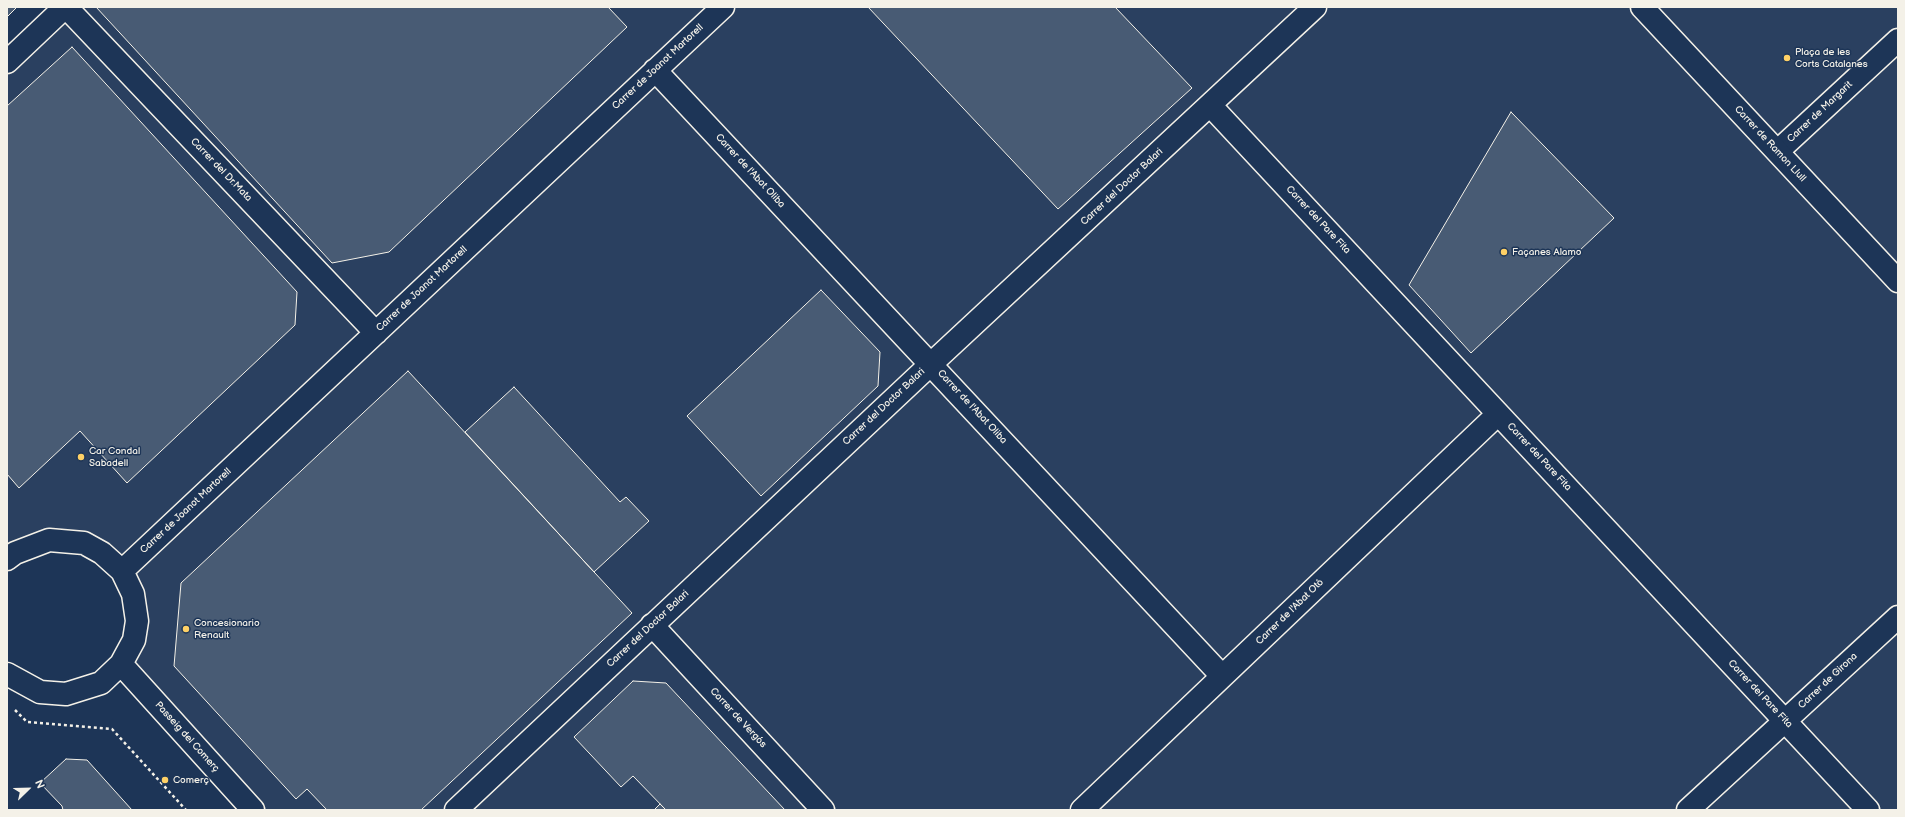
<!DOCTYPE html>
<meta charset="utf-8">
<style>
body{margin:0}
#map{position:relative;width:1905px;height:817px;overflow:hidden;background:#1d3557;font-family:"Balsamiq Sans",sans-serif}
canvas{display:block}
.frame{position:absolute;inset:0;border:8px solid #f4f1e8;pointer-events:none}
.north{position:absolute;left:8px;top:769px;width:40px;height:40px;-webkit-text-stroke:3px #1d3557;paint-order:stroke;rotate:67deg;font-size:11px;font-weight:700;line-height:16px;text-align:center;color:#f4f1e8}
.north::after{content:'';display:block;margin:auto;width:14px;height:18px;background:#f4f1e8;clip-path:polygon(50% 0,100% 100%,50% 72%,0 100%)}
</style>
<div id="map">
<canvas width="1905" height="817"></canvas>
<div class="frame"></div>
<div class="north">N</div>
</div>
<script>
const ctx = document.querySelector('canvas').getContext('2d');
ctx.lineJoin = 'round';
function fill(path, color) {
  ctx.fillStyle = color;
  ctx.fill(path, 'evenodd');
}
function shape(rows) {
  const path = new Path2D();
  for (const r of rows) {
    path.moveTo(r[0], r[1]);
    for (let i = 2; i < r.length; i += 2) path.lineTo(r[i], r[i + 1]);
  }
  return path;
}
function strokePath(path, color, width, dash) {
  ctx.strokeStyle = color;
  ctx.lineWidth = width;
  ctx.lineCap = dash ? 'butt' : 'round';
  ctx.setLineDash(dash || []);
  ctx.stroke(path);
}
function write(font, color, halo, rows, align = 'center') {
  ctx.font = font + ' "Balsamiq Sans",sans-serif';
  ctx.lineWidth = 3;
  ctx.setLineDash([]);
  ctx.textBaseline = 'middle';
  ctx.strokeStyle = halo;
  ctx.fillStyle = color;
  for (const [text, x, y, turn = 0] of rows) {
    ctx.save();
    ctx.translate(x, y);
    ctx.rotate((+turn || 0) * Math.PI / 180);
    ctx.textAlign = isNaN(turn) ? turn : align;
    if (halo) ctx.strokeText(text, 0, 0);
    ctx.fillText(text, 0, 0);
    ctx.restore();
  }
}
const built = shape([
 [65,7,1898,7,1898,810,253,810,121,664,133,594,83,543,7,559,7,62]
]);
const building = shape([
 [7,7,17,7,7,17,7,7],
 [96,7,608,7,627,27,389,252,332,263,96,7],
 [868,7,1115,7,1192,88,1058,209,868,7],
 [72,47,297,292,295,325,127,483,80,431,19,488,7,474,7,106,72,47],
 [1511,112,1614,218,1471,353,1409,285,1511,112],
 [821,290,880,352,878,386,761,496,687,416,821,290],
 [408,371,632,613,421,810,327,810,307,789,296,799,174,666,181,583,408,371],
 [514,387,620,502,626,497,649,521,594,572,465,432,514,387],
 [633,681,666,683,785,810,666,810,633,776,621,787,574,737,633,681],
 [66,759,87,760,132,810,63,810,62,806,40,783,66,759],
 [660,804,666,810,654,810,660,804]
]);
const path = shape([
 [15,710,27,722,112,729,186,810]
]);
const minor = shape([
 [66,7,376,333],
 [7,62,65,7],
 [655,70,1222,676],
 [1210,105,1868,810],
 [1778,151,1898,40],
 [7,559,15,553,49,540,84,543,102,553,122,571,133,594,137,621,134,640,121,664,101,683,66,694,40,692,7,674],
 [122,571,723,7],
 [652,625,823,810],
 [121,664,253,810],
 [456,810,931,364,1315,7],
 [1082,810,1498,414],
 [1688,810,1898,617]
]);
const major = shape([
 [1642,7,1898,281]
]);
const markers = [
 [1787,58,4,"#ffd166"],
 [1504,252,4,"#ffd166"],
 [81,457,4,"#ffd166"],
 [186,629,4,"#ffd166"],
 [165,780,4,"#ffd166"]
];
const poiNames = [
 ["Plaça de les",1795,52],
 ["Corts Catalanes",1795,64],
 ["Façanes Alamo",1512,252],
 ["Car Condal",89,451],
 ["Sabadell",89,463],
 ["Concesionario",194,623],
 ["Renault",194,635],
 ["Comerç",173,780]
];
const streetNames = [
 ["Carrer de Joanot Martorell",658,67,-43],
 ["Carrer de Margarit",1820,112,-43],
 ["Carrer de Ramon Llull",1770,144,47],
 ["Carrer del Dr.Mata",221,170,46],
 ["Carrer de l'Abat Oliba",750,171,47],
 ["Carrer del Doctor Balari",1122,187,-43],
 ["Carrer del Pare Fita",1318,220,47],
 ["Carrer de Joanot Martorell",422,289,-43],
 ["Carrer del Doctor Balari",884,407,-43],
 ["Carrer de l'Abat Oliba",972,407,47],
 ["Carrer del Pare Fita",1539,457,47],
 ["Carrer de Joanot Martorell",186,511,-43],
 ["Carrer de l'Abat Otó",1290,612,-44],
 ["Carrer del Doctor Balari",648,629,-43],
 ["Carrer de Girona",1828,681,-43],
 ["Carrer del Pare Fita",1760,694,47],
 ["Carrer de Vergós",738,718,47],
 ["Passeig del Comerç",187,737,48]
];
fill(built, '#2a4060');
fill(building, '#485b74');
strokePath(building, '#f4f1e8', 1);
strokePath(minor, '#f4f1e8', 25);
strokePath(major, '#f4f1e8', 25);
strokePath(path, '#f4f1e8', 2.5, [3, 3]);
strokePath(minor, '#1d3557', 22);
strokePath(major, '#1d3557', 22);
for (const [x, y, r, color] of markers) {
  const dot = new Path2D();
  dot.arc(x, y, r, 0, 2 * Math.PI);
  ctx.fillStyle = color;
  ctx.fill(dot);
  strokePath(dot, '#1d3557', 1.5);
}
write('10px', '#f4f1e8', '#1d3557', poiNames, 'left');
write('10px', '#f4f1e8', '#1d3557', streetNames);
</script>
